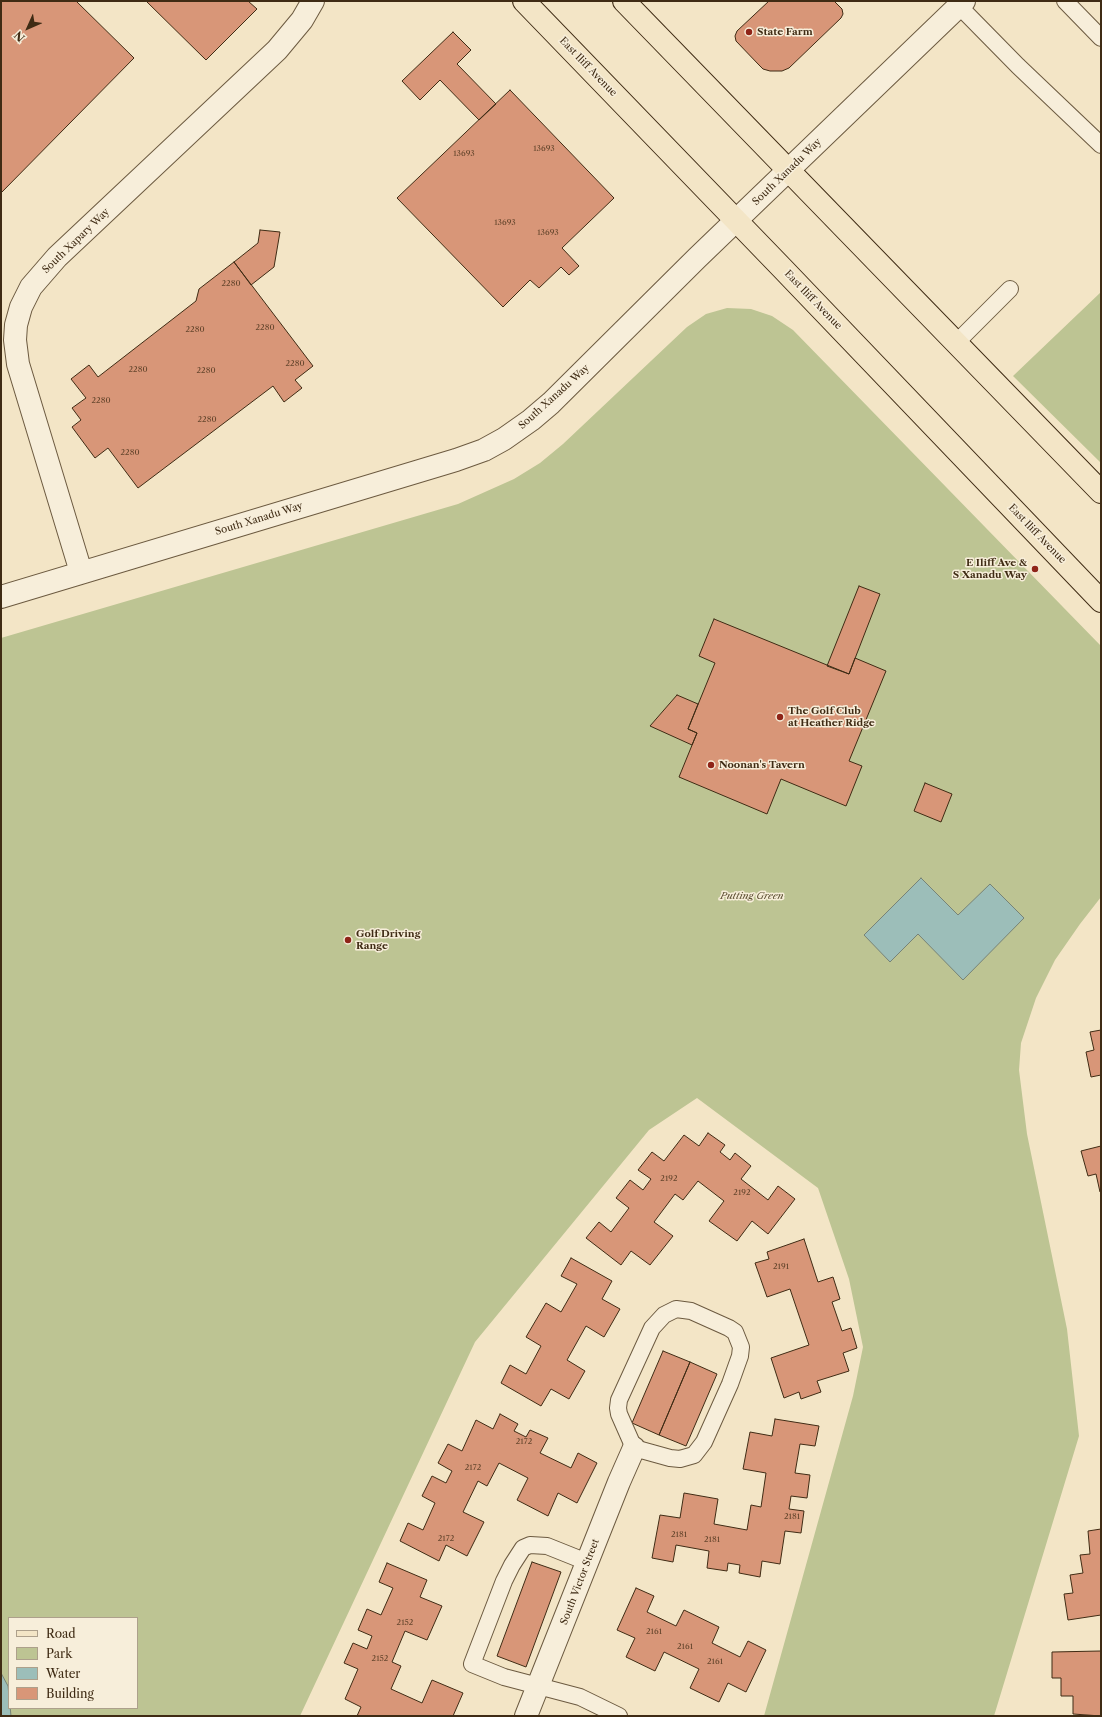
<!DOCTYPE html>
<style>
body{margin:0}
#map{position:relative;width:1102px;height:1717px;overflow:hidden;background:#f3e5c6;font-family:"Libre Caslon Text",serif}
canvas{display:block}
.frame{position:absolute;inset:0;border:2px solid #3f2b14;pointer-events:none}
.legend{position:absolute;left:8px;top:1617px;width:130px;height:92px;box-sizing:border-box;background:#f7eeda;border:1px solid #ada08b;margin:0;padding:5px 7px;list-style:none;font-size:12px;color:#3f2b14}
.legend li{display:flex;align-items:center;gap:8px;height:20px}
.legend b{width:20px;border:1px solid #ada08b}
.north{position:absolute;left:8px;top:8px;width:40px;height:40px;-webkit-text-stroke:3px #f7eeda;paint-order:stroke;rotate:225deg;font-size:11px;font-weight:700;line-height:16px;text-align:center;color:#3f2b14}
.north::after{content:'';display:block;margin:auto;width:14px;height:18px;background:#3f2b14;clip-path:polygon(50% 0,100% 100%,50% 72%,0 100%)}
</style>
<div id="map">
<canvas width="1102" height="1717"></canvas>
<div class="frame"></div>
<ul class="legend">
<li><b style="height:5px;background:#f3e5c6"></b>Road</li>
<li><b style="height:11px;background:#bdc493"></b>Park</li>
<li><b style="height:11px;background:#9cbeb9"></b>Water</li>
<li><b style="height:11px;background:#d89678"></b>Building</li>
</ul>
<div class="north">N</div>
</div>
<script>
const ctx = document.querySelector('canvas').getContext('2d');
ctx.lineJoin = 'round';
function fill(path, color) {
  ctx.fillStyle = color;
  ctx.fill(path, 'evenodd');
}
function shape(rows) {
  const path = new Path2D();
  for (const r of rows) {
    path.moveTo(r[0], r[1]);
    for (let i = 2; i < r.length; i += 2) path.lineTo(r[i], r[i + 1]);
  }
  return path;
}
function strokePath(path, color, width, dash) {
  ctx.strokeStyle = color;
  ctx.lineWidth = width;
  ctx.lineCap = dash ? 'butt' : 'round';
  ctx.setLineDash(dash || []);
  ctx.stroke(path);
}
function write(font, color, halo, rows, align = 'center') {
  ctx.font = font + ' "Libre Caslon Text",serif';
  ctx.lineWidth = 3;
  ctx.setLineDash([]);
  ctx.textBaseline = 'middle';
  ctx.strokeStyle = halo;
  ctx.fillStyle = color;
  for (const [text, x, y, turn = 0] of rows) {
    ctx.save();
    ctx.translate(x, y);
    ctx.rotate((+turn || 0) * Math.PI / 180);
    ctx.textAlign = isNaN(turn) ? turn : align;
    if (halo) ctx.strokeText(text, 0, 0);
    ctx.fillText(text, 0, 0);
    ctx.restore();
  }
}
const green = shape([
 [1101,292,1101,463,1013,376],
 [727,308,751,309,772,316,793,330,1101,646,1101,897,1080,924,1055,960,1036,998,1021,1043,1019,1070,1027,1134,1067,1329,1079,1436,994,1716,764,1716,853,1396,863,1347,849,1279,818,1188,697,1098,649,1130,475,1342,300,1716,1,1716,1,638,458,504,514,479,540,463,563,444,687,327,706,314],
 [9,1618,137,1618,137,1708,9,1708]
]);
const water = shape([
 [921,878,958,915,990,884,1024,918,963,980,918,934,890,962,864,935,921,878],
 [1,1673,8,1686,11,1716,1,1716,1,1673]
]);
const building = shape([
 [1,1,76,1,134,58,1,193,1,1],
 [146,1,248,1,257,9,206,60,146,1],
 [769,1,834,1,842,9,843,14,841,18,789,68,782,71,770,71,763,69,759,65,736,41,735,36,737,31,769,1],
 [453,32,471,50,457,64,496,104,479,120,440,80,420,100,402,81,453,32],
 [510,90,614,198,562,248,579,266,569,275,561,267,539,288,530,280,503,307,397,198,510,90],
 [260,230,280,232,274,267,251,285,234,262,258,243,260,230],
 [234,262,313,366,295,380,302,388,284,402,273,386,138,488,108,448,95,458,72,427,81,420,72,408,86,398,71,379,89,365,98,377,196,301,199,289,234,262],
 [859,586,880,594,849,674,827,666,859,586],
 [714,619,849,674,855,658,886,671,849,761,862,766,846,806,781,779,767,814,679,777,697,733,688,729,715,663,699,656,714,619],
 [677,695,698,704,688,729,697,733,692,745,650,726,677,695],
 [925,783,952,794,941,822,914,811,925,783],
 [1101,1030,1101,1075,1091,1077,1086,1052,1094,1050,1090,1032,1101,1030],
 [708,1133,725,1145,720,1152,730,1160,735,1153,751,1166,741,1179,768,1200,778,1186,795,1199,768,1234,752,1221,737,1241,709,1221,724,1201,698,1181,683,1200,675,1194,654,1222,673,1236,650,1265,631,1251,621,1265,586,1238,599,1222,611,1232,629,1208,616,1198,630,1180,643,1190,651,1179,638,1170,652,1152,664,1161,684,1135,699,1146,708,1133],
 [1101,1146,1101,1191,1100,1192,1096,1174,1088,1176,1081,1151,1101,1146],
 [804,1239,818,1282,833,1277,840,1299,832,1302,842,1331,851,1328,857,1348,843,1353,849,1371,817,1381,821,1392,801,1399,799,1392,784,1398,771,1358,809,1345,790,1289,767,1297,755,1263,769,1259,767,1252,804,1239],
 [571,1258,612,1281,602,1299,620,1309,604,1337,586,1326,567,1360,585,1371,569,1399,551,1389,541,1406,501,1383,510,1365,526,1374,541,1346,526,1337,546,1303,561,1312,577,1284,561,1276,571,1258],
 [663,1351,690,1362,659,1435,632,1423,663,1351],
 [690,1362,717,1374,686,1446,659,1435,690,1362],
 [500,1414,518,1424,514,1431,526,1437,530,1430,548,1438,540,1453,571,1468,578,1453,597,1463,577,1503,558,1493,548,1516,517,1500,528,1478,499,1463,487,1486,478,1481,463,1512,484,1522,467,1556,446,1545,439,1561,400,1541,408,1523,423,1530,435,1503,422,1496,432,1476,446,1483,452,1471,438,1463,448,1444,462,1451,476,1420,493,1429,500,1414],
 [775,1419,819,1426,815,1446,800,1444,795,1473,810,1475,807,1498,791,1496,789,1509,804,1511,801,1533,785,1531,780,1564,762,1561,760,1577,739,1573,740,1565,728,1563,727,1571,707,1568,709,1551,676,1545,673,1562,652,1558,660,1515,680,1518,684,1493,718,1499,714,1524,747,1530,751,1505,761,1507,766,1473,743,1469,750,1432,772,1436,775,1419],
 [1101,1529,1101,1615,1068,1620,1064,1594,1073,1593,1070,1575,1083,1573,1080,1555,1090,1554,1088,1531,1101,1529],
 [532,1562,561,1572,526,1667,497,1656,532,1562],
 [387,1563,427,1580,420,1597,442,1606,427,1640,405,1631,392,1662,401,1666,391,1689,422,1703,432,1680,463,1693,453,1716,357,1716,361,1707,345,1699,358,1669,344,1663,353,1643,367,1649,372,1636,358,1630,367,1609,381,1615,393,1588,379,1582,387,1563],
 [636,1588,654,1596,647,1612,676,1626,684,1610,719,1627,712,1643,740,1657,748,1641,766,1650,746,1692,728,1683,719,1702,690,1688,699,1669,664,1652,655,1671,626,1657,635,1638,617,1630,636,1588],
 [1101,1651,1101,1716,1073,1714,1073,1696,1061,1696,1061,1678,1052,1678,1052,1652,1101,1651]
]);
const service = shape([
 [1065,1,1101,38],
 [959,6,1018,66,1101,145],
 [956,343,1010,289],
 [676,1309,691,1311,729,1328,735,1332,741,1347,740,1356,730,1384,704,1442,694,1455,680,1459,670,1458,634,1448,619,1414,618,1408,619,1400,652,1328,664,1315,676,1309],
 [587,1562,547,1546,530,1545,523,1548,512,1565,504,1581,472,1664,504,1677,580,1697,619,1716]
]);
const minor = shape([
 [81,572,18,364,15,340,16,325,21,307,31,287,57,257,277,50,302,20,313,1],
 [1,597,456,460,484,450,504,439,531,420,551,403,697,258,964,1],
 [526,1716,619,1482,634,1448]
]);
const primary = shape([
 [524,1,783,269,1101,601],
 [624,1,1101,492]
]);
const markers = [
 [749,32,4,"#8f2418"],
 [1035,569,4,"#8f2418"],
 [780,717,4,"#8f2418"],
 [711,765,4,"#8f2418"],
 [348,940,4,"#8f2418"]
];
const numberNames = [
 ["13693",544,149],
 ["13693",464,154],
 ["13693",505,223],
 ["13693",548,233],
 ["2280",231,284],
 ["2280",265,328],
 ["2280",195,330],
 ["2280",295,364],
 ["2280",138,370],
 ["2280",206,371],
 ["2280",101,401],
 ["2280",207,420],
 ["2280",130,453],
 ["2192",669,1179],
 ["2192",742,1193],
 ["2191",781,1267],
 ["2172",524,1442],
 ["2172",473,1468],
 ["2181",792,1517],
 ["2181",679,1535],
 ["2172",446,1539],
 ["2181",712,1540],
 ["2152",405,1623],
 ["2161",654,1632],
 ["2161",685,1647],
 ["2152",380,1659],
 ["2161",715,1662]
];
const poiNames = [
 ["State Farm",757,32],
 ["E Iliff Ave &",1027,563,"right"],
 ["S Xanadu Way",1027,575,"right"],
 ["The Golf Club",788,711],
 ["at Heather Ridge",788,723],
 ["Noonan's Tavern",719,765],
 ["Golf Driving",356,934],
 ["Range",356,946]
];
const streetNames = [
 ["East Iliff Avenue",588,67,46],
 ["South Xanadu Way",787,172,-44],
 ["South Xapary Way",76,241,-44],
 ["East Iliff Avenue",813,300,46],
 ["South Xanadu Way",554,397,-42],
 ["South Xanadu Way",259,519,-17],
 ["East Iliff Avenue",1037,534,46],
 ["South Victor Street",580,1582,-69]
];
const parkNames = [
 ["Putting Green",752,896]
];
fill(green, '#bdc493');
fill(water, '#9cbeb9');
strokePath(water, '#778377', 1);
fill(building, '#d89678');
strokePath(building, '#3f2b14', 1);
strokePath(service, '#6c5a40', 18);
strokePath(minor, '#6c5a40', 24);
strokePath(primary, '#3f2b14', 24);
strokePath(service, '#f7eeda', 16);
strokePath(minor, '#f7eeda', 22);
strokePath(primary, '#f3e5c6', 22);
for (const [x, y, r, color] of markers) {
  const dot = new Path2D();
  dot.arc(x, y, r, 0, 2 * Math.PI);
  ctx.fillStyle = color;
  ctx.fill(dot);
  strokePath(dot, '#f7eeda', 1.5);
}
write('8px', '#65462d', null, numberNames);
write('bold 10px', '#3f2b14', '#f7eeda', poiNames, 'left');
write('10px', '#3f2b14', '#f7eeda', streetNames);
write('italic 10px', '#5e5134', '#f7eeda', parkNames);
</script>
